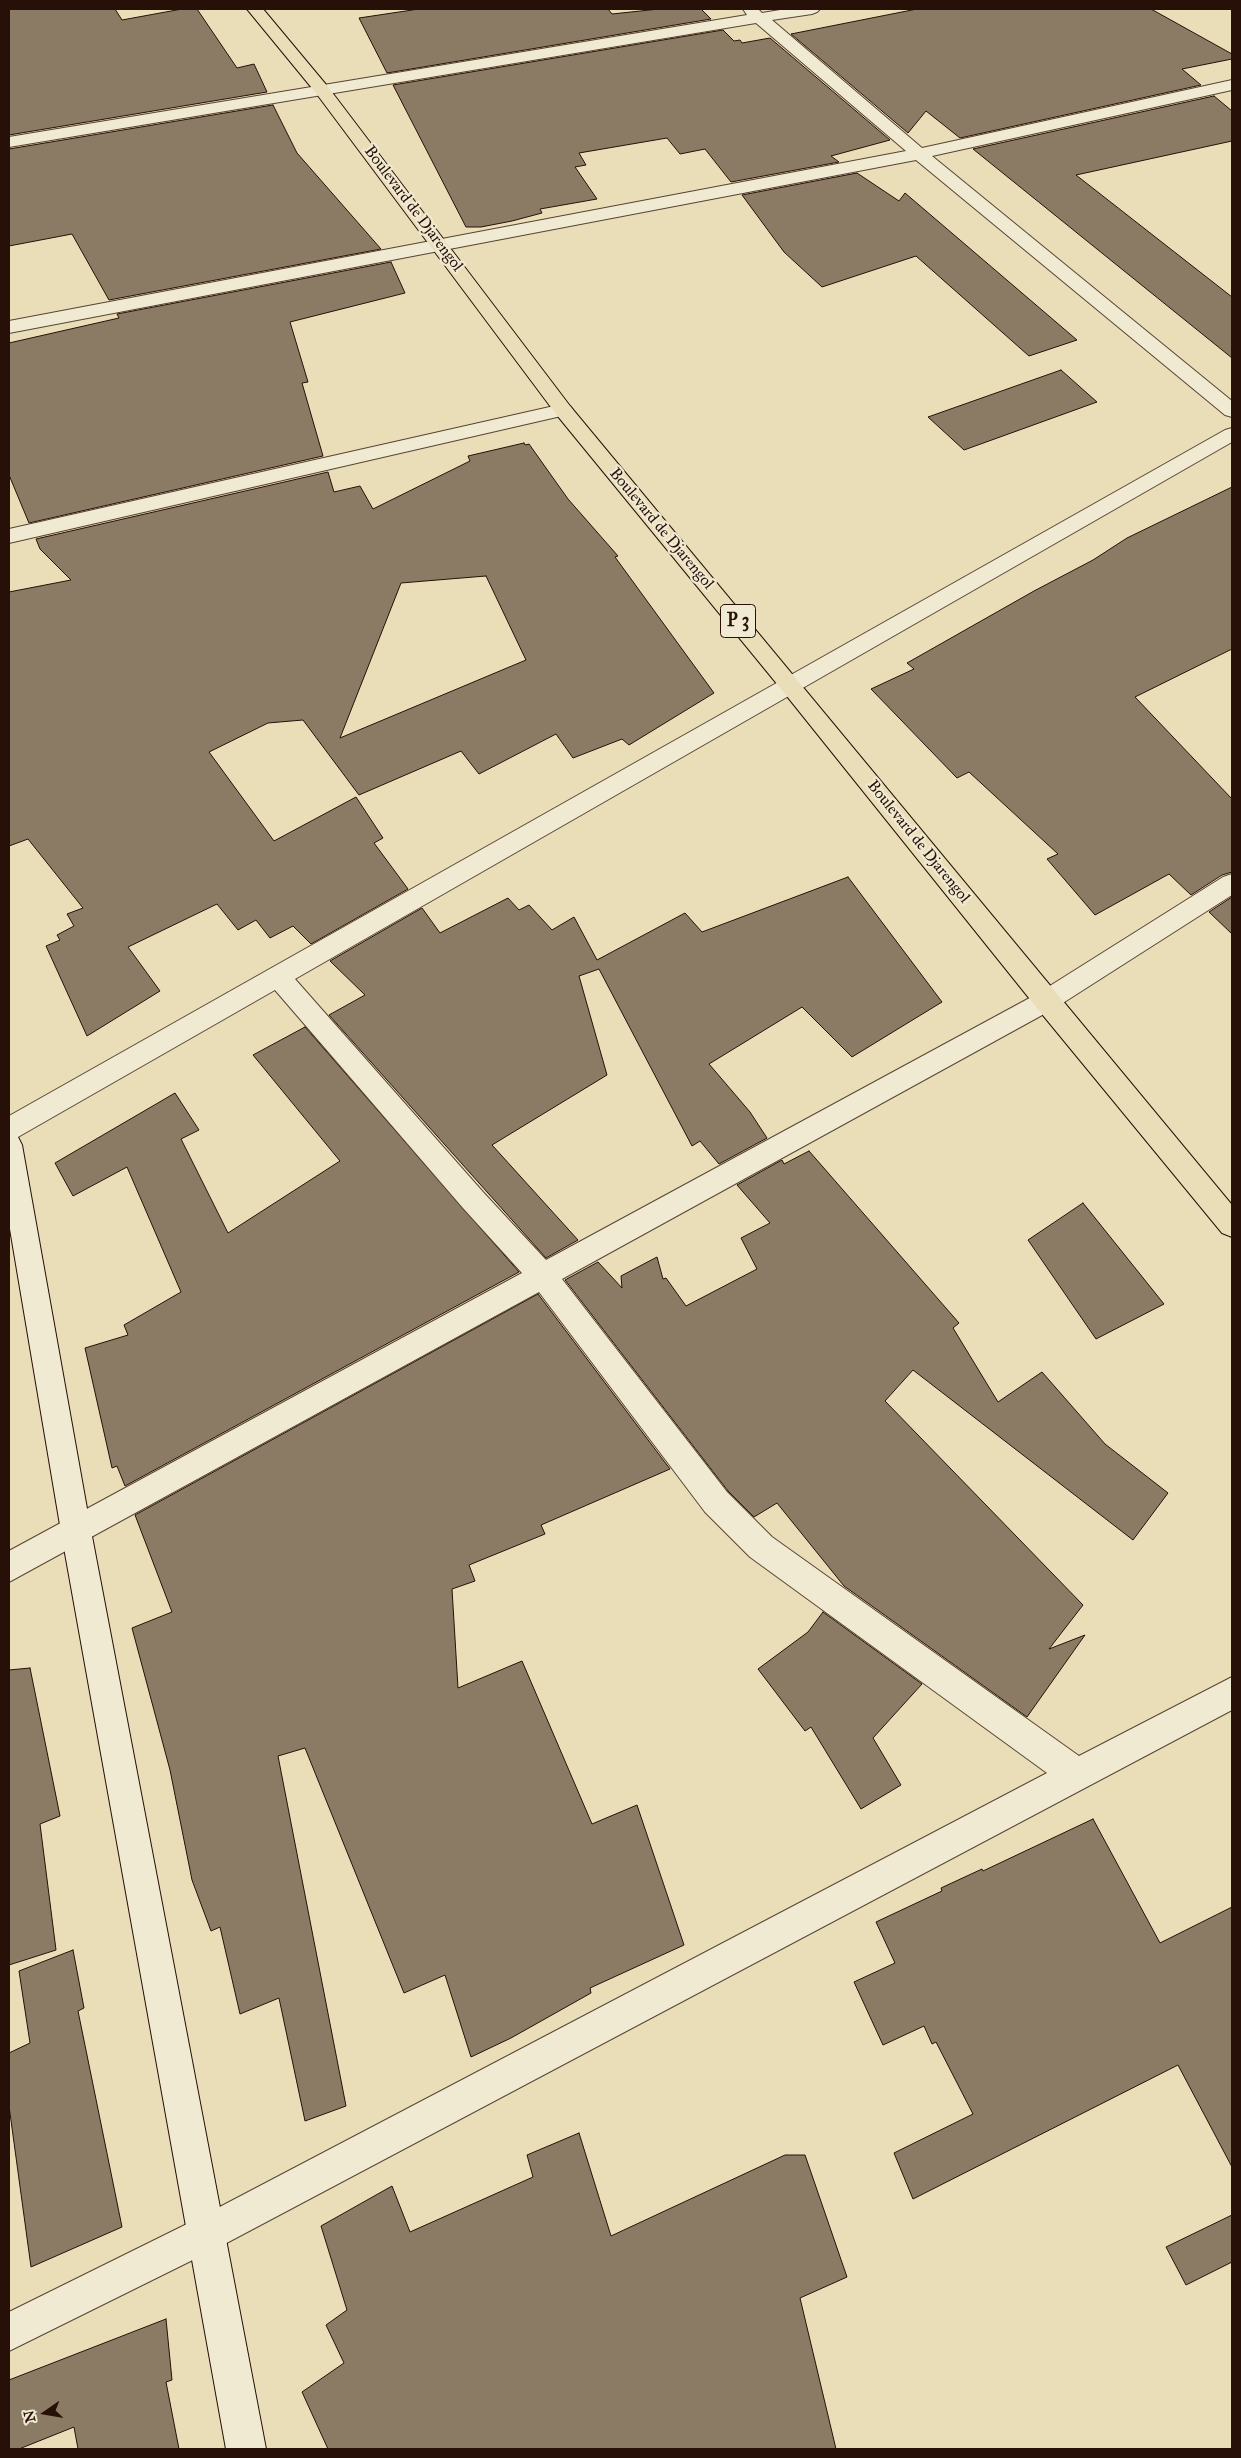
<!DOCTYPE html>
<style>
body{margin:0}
#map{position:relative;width:1241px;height:2458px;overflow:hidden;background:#eadeb9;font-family:"IM FELL Great Primer",serif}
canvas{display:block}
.frame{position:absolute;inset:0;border:10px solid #261007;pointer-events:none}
.north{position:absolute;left:20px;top:2388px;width:50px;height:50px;-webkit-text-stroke:4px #f1ead2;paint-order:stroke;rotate:257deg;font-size:14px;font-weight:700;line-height:20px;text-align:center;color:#261007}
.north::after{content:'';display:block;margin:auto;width:18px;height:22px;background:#261007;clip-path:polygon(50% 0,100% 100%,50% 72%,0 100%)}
</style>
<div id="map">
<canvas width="1241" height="2458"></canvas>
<div class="frame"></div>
<div class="north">N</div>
</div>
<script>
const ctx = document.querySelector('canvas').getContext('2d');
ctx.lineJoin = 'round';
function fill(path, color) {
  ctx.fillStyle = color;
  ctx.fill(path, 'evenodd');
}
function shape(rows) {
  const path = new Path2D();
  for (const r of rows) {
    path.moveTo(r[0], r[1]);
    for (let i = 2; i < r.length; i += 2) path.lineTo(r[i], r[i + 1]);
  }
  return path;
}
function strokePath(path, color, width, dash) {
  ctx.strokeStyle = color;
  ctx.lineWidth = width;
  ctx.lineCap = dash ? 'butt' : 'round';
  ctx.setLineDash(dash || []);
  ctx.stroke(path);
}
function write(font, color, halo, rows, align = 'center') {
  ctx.font = font + ' "IM FELL Great Primer",serif';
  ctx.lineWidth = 4.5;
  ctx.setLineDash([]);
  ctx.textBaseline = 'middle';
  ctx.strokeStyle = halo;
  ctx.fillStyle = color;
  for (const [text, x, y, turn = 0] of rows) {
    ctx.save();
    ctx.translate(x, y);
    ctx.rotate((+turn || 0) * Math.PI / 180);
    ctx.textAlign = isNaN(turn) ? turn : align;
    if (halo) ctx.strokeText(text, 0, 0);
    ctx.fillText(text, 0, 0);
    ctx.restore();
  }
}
const building = shape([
 [9,9,115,9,122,20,182,9,197,9,237,68,254,64,267,92,9,135,9,9],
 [419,9,608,9,612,14,659,9,701,9,711,19,387,73,359,18,419,9],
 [917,9,1151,9,1232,54,1232,59,1182,69,1201,85,960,138,926,111,908,133,791,34,917,9],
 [723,30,734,41,740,40,742,43,770,38,890,140,831,156,839,162,731,182,705,149,680,154,667,138,579,153,586,165,575,167,597,199,540,209,542,213,512,221,481,227,466,227,393,85,723,30],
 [1214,96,1232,111,1232,141,1076,175,1232,297,1232,358,973,149,1214,96],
 [273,105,297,153,381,249,109,300,72,234,9,246,9,149,273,105],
 [857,173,899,201,905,193,1077,340,1029,356,916,256,822,287,784,252,742,195,857,173],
 [391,262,405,293,290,322,308,382,302,383,323,456,29,523,9,475,9,343,119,318,117,314,391,262],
 [1061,370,1097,402,964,450,928,417,1061,370],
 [524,443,525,445,529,444,568,499,618,556,615,557,714,693,629,745,622,739,573,758,556,734,479,774,461,751,359,795,303,720,268,723,209,752,274,841,356,797,383,838,374,843,408,889,311,944,293,926,270,938,256,920,238,930,217,904,128,947,160,991,87,1036,46,946,60,940,57,935,74,926,67,914,83,908,28,839,9,846,9,592,71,580,40,549,36,539,328,472,334,492,360,486,373,509,470,461,468,456,524,443],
 [486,576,526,660,340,738,401,583,486,576],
 [1232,487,1232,649,1135,697,1232,799,1232,872,1222,875,1191,895,1169,874,1095,915,1047,859,1058,854,969,772,957,778,871,689,914,669,907,663,1034,591,1093,560,1127,538,1232,487],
 [848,877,942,1002,852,1057,802,1007,709,1064,750,1112,767,1138,719,1164,700,1141,692,1146,599,969,579,976,607,1075,492,1145,578,1240,546,1258,329,1015,365,995,330,961,422,908,440,933,508,898,519,910,529,905,552,930,574,917,597,960,685,913,702,932,848,877],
 [1232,897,1232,934,1209,912,1232,897],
 [305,1027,519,1272,125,1486,117,1466,112,1468,85,1348,128,1335,124,1325,181,1292,127,1167,73,1196,55,1163,175,1093,199,1130,181,1139,228,1233,340,1161,253,1055,305,1027],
 [809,1151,959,1323,953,1328,998,1402,1042,1372,1105,1444,1168,1493,1133,1540,913,1370,885,1401,1083,1605,1049,1649,1085,1635,1027,1717,844,1586,777,1503,754,1517,728,1491,565,1280,598,1262,622,1288,621,1276,657,1257,663,1279,666,1278,686,1306,757,1269,741,1238,770,1223,737,1185,782,1160,784,1164,809,1151],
 [1083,1203,1164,1304,1096,1339,1028,1240,1083,1203],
 [538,1294,670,1469,541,1525,545,1534,469,1565,475,1581,452,1589,458,1688,522,1661,592,1824,637,1805,684,1945,590,1988,591,1993,511,2038,471,2057,445,1975,404,1993,305,1748,278,1756,346,2106,305,2121,279,1998,240,2014,220,1927,211,1931,192,1880,170,1770,132,1628,172,1612,135,1515,538,1294],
 [823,1612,922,1684,873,1738,901,1785,861,1809,811,1727,805,1731,758,1669,808,1632,823,1612],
 [30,1668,60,1816,40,1824,56,1950,9,1965,9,1670,30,1668],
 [1093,1819,1160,1943,1232,1907,1232,2167,1178,2065,913,2199,894,2153,973,2114,936,2042,932,2044,924,2026,883,2045,854,1982,895,1963,876,1922,942,1891,941,1888,982,1869,983,1871,1093,1819],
 [73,1950,84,2008,78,2011,122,2227,31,2267,9,2106,9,2053,30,2043,19,1971,73,1950],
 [579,2133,611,2236,785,2155,805,2155,847,2277,800,2298,836,2449,328,2449,302,2392,344,2363,326,2325,347,2310,321,2226,392,2186,410,2232,533,2177,527,2155,579,2133],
 [1232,2215,1232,2262,1186,2285,1166,2247,1232,2215],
 [166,2319,172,2380,166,2382,179,2449,78,2449,74,2427,19,2449,9,2449,9,2380,166,2319]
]);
const minor = shape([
 [743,9,758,9,762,13,786,9,820,9,817,12,812,14,772,20,922,148,1232,80,1232,90,932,156,1232,401,1232,417,1225,415,916,160,9,333,9,321,906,151,756,23,9,147,9,137,747,15,743,9],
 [563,404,570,406,573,410,570,414,9,543,9,529,563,404],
 [1232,428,1232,442,295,979,483,1192,546,1260,1037,994,1223,877,1232,874,1232,895,1055,1008,562,1279,727,1492,772,1537,1079,1756,1232,1677,1232,1710,219,2247,9,2351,9,2312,193,2221,1047,1773,750,1557,705,1512,539,1292,9,1582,9,1551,522,1273,463,1208,275,990,18,1137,9,1140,9,1116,1225,430,1232,428]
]);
const secondary = shape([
 [9,1134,18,1137,22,1145,91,1531,266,2449,226,2449,61,1531,9,1223,9,1134]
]);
const primary = shape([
 [247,9,263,9,328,87,570,406,1232,1205,1232,1237,1222,1233,1037,1008,782,690,556,414,316,93,247,9]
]);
const farStreetnames = [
 ["Boulevard de Djarengol",413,209,53],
 ["Boulevard de Djarengol",661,529,50],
 ["Boulevard de Djarengol",918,842,51]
];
const shields = [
 [738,621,35]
];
const shieldNames = [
 ["P 3",738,621]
];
fill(building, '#8c7b64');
strokePath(building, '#261007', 1);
strokePath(minor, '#574434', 2);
strokePath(secondary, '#261007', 2);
strokePath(primary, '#261007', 2);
fill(minor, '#f1ead2');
fill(secondary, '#f1ead2');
fill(primary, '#eadeb9');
write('16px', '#261007', '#f1ead2', farStreetnames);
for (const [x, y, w] of shields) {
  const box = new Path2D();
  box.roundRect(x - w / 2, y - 16.5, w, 33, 4);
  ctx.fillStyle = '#f1ead2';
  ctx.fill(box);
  strokePath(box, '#261007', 1);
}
write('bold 19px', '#261007', null, shieldNames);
</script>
